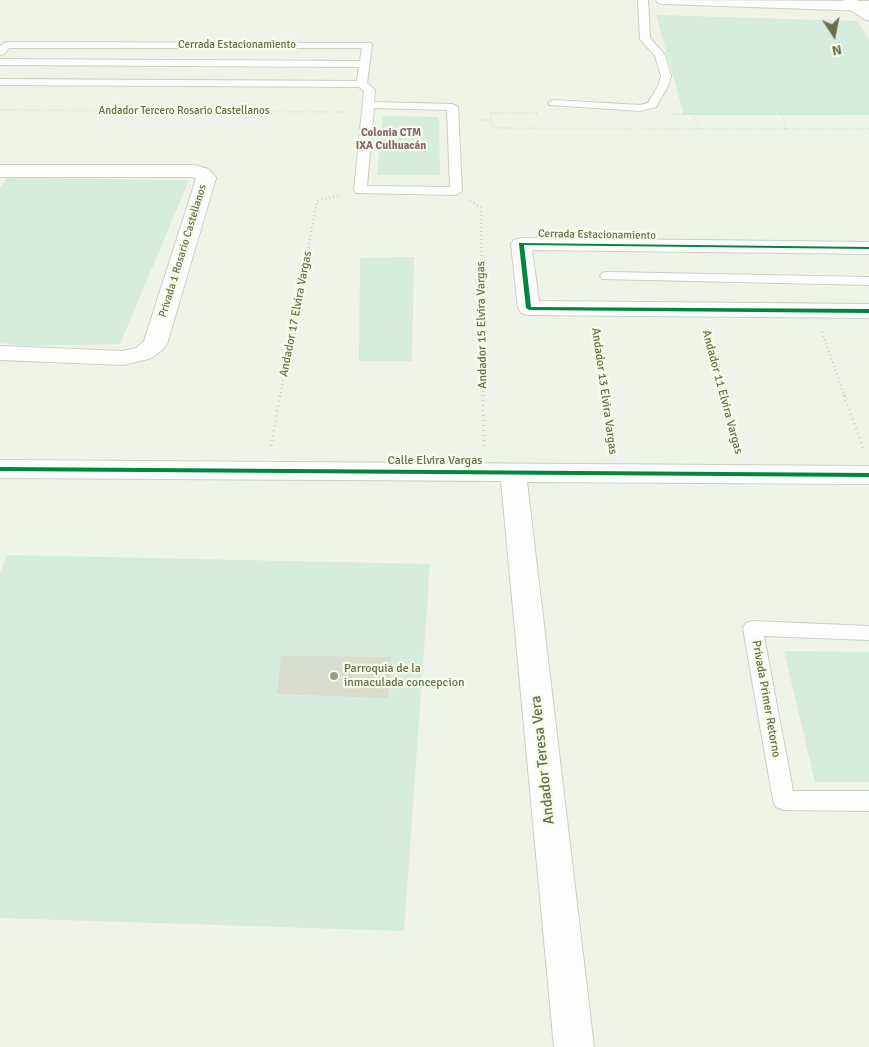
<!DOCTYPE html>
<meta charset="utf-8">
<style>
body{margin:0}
#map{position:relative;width:869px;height:1047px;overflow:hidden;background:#eef4e8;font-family:Signika,sans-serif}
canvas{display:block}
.north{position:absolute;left:809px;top:10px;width:50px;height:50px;-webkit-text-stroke:4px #f3fde8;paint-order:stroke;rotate:169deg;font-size:14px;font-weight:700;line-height:20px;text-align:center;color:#676f4b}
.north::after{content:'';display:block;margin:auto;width:18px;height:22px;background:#676f4b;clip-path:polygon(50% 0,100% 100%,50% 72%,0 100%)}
</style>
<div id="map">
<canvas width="869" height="1047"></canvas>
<div class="north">N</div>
</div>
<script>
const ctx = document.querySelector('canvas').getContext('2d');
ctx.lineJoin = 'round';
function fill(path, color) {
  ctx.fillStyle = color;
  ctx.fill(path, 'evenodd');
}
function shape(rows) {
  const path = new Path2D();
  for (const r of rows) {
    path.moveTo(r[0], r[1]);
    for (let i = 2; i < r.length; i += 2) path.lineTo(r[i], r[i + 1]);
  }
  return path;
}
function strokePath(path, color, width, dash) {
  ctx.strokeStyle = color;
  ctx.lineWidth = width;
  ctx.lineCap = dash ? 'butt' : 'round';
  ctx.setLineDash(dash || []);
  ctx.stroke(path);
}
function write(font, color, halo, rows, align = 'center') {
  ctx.font = font + ' Signika,sans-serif';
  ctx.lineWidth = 4.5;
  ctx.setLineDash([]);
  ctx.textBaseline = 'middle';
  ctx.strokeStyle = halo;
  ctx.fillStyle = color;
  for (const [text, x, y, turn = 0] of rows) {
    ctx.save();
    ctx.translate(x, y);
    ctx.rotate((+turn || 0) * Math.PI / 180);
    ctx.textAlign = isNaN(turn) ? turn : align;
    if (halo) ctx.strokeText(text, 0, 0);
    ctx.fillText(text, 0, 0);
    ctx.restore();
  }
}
const green = shape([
 [656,15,857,21,869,39,869,115,684,115],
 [383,116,439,117,440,175,377,175],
 [7,178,189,180,120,344,22,346,0,343,0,188],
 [414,257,412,361,359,361,360,258],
 [7,555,430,564,404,931,0,918,0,573],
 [784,651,869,652,869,782,815,782]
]);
const building = shape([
 [281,656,391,657,388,698,277,694]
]);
const pathFar2 = shape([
 [0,110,347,112],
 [537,113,490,113,492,128,632,129],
 [670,114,837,114],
 [693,114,699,129],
 [781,114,786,129],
 [475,120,492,120],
 [643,129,869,129]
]);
const pathFar1 = shape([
 [470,201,481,208,483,397],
 [596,330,605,397],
 [706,332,724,397],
 [822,332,845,397],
 [280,397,317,201,341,195]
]);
const path = shape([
 [483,395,484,449],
 [605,395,613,450],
 [723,395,738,449],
 [844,395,864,451],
 [271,446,280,395]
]);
const service = shape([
 [638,0,648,0,650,38,665,55,671,76,668,86,656,107,640,111,550,105,548,103,554,100,640,105,648,103,658,86,661,76,655,56,640,39,638,0],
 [6,42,371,43,372,45,367,83,375,90,374,102,452,104,458,107,462,191,456,195,356,193,354,190,364,91,359,87,0,85,0,79,357,81,359,67,0,65,0,59,360,61,362,48,9,48,4,54,0,55,0,46,6,42],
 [374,108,447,110,450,187,367,186,374,108],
 [607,272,869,277,869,285,602,279,600,276,602,273,607,272],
 [753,621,869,626,869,640,764,636,793,791,869,791,869,811,784,810,776,807,773,800,743,628,746,623,753,621]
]);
const minor = shape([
 [0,165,195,165,208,169,213,174,216,178,167,344,163,349,152,358,123,365,0,360,0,346,123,351,136,348,144,341,196,179,193,177,0,177,0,165],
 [521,238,869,242,869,254,532,250,539,301,869,304,869,318,529,315,521,313,518,308,511,244,514,240,521,238],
 [0,460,869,466,869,484,527,482,594,1047,554,1047,501,481,0,478,0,460]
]);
const tertiary = shape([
 [843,0,857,0,869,9,869,21,864,19,848,8,843,0]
]);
const secondary = shape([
 [656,0,869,1,869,11,663,4,658,3,656,0]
]);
const cycleway = shape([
 [519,243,869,247,869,249,524,245,531,307,869,309,869,313,529,310,526,308,519,244,519,243],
 [0,467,869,473,869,477,0,471,0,467]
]);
const markers = [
 [334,676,5,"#969e82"]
];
const farStreetnames = [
 ["Cerrada Estacionamiento",237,45],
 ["Andador Tercero Rosario Castellanos",184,111],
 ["Cerrada Estacionamiento",597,235,1],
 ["Privada 1 Rosario Castellanos",183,251,-73]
];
const farNeighbourhoodnames = [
 ["Colonia CTM",391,133],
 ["IXA Culhuacán",391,146]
];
const streetNames = [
 ["Andador 17 Elvira Vargas",296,314,-79],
 ["Andador 15 Elvira Vargas",482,325,-91],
 ["Andador 13 Elvira Vargas",604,391,82],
 ["Andador 11 Elvira Vargas",722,392,75],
 ["Calle Elvira Vargas",435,461],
 ["Privada Primer Retorno",766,699,80]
];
const poiNames = [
 ["Parroquia de la",344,669],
 ["inmaculada concepcion",344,683]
];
const nearStreetnames = [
 ["Andador Teresa Vera",543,760,-96]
];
fill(green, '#d6ecdc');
fill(building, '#d8ddce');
strokePath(service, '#cbd1c1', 2);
strokePath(minor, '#cbd1c1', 2);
strokePath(tertiary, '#cbd1c1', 2);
strokePath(secondary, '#cdd2c1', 2);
strokePath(pathFar2, '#d0d3c7', 2, [0.5, 2.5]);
strokePath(pathFar1, '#d0d3c7', 2.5, [1, 3]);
strokePath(path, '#d0d3c7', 3, [1, 4]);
fill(service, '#fcfdfc');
fill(minor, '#fcfdfc');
fill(tertiary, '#fcfdfc');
fill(secondary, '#fcfdfc');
fill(cycleway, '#00873e');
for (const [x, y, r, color] of markers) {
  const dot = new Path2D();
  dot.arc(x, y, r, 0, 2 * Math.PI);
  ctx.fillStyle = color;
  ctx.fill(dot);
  strokePath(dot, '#f3fde8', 2);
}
write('11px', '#676f4b', '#f3fde8', farStreetnames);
write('bold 11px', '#8c6377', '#f3fde8', farNeighbourhoodnames);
write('12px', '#676f4b', '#f3fde8', streetNames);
write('12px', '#676f4b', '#f3fde8', poiNames, 'left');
write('15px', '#676f4b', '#f3fde8', nearStreetnames);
</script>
